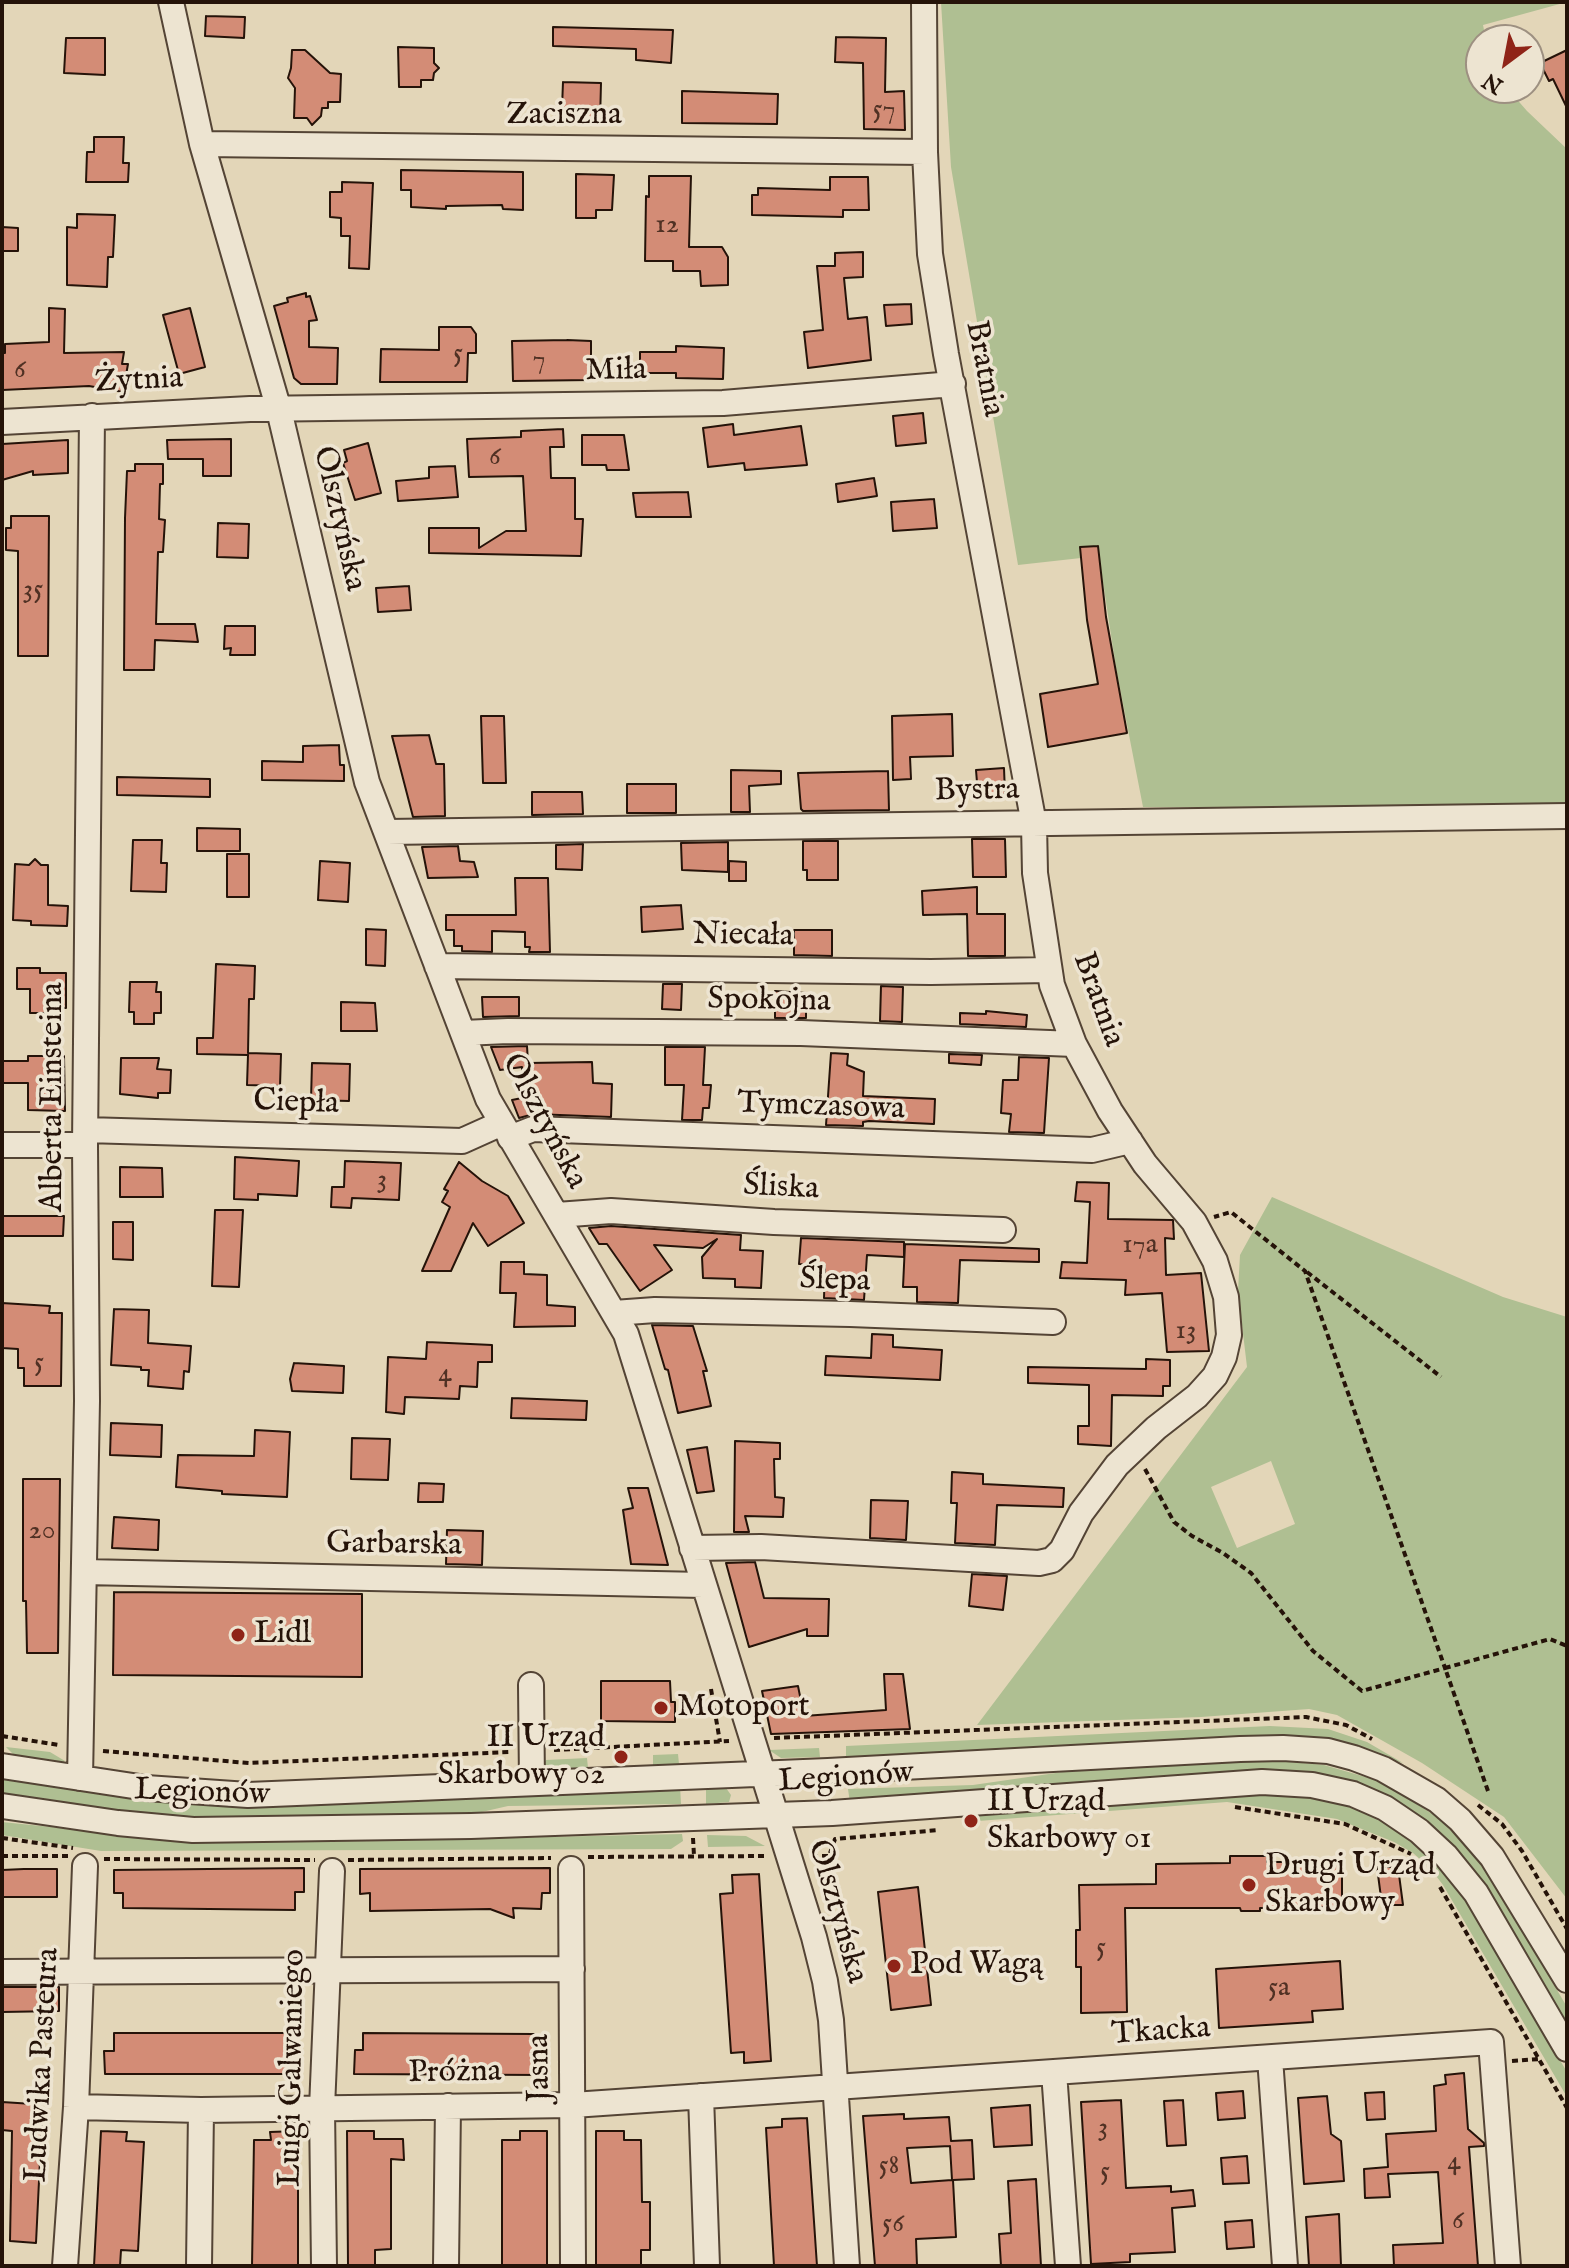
<!DOCTYPE html>
<meta charset="utf-8">
<style>
body{margin:0}
#map{position:relative;width:1569px;height:2268px;overflow:hidden;background:#e3d6b8;font-family:"IM FELL English",serif}
canvas{display:block}
.frame{position:absolute;inset:0;border:4px solid #251309;pointer-events:none}
.north{position:absolute;left:1465px;top:24px;width:80px;height:80px;box-sizing:border-box;background:#ede4d1;border:2px solid #9d9081;border-radius:50%;rotate:212deg;font-size:22px;font-weight:700;line-height:32px;text-align:center;color:#251309}
.north::after{content:'';display:block;margin:auto;width:28px;height:36px;background:#8f2418;clip-path:polygon(50% 0,100% 100%,50% 72%,0 100%)}
</style>
<div id="map">
<canvas width="1569" height="2268"></canvas>
<div class="frame"></div>
<div class="north">N</div>
</div>
<script>
const ctx = document.querySelector('canvas').getContext('2d');
ctx.lineJoin = 'round';
function fill(path, color) {
  ctx.fillStyle = color;
  ctx.fill(path, 'evenodd');
}
function shape(rows) {
  const path = new Path2D();
  for (const r of rows) {
    path.moveTo(r[0], r[1]);
    for (let i = 2; i < r.length; i += 2) path.lineTo(r[i], r[i + 1]);
  }
  return path;
}
function strokePath(path, color, width, dash) {
  ctx.strokeStyle = color;
  ctx.lineWidth = width;
  ctx.lineCap = dash ? 'butt' : 'round';
  ctx.setLineDash(dash || []);
  ctx.stroke(path);
}
function write(font, color, halo, rows, align = 'center') {
  ctx.font = font + ' "IM FELL English",serif';
  ctx.lineWidth = 7;
  ctx.setLineDash([]);
  ctx.textBaseline = 'middle';
  ctx.strokeStyle = halo;
  ctx.fillStyle = color;
  for (const [text, x, y, turn = 0] of rows) {
    ctx.save();
    ctx.translate(x, y);
    ctx.rotate((+turn || 0) * Math.PI / 180);
    ctx.textAlign = isNaN(turn) ? turn : align;
    if (halo) ctx.strokeText(text, 0, 0);
    ctx.fillText(text, 0, 0);
    ctx.restore();
  }
}
const green = shape([
 [941,2,1567,2,1483,25,1486,40,1481,40,1481,88,1507,88,1527,111,1567,149,1567,806,1418,808,1143,807,1116,668,1099,556,1018,565,951,167],
 [1272,1197,1503,1297,1567,1317,1567,1899,1504,1817,1422,1763,1337,1715,1309,1709,1201,1717,977,1725,1247,1367,1238,1291,1240,1255],
 [1271,1461,1295,1524,1237,1548,1211,1487],
 [1270,1726,1328,1729,1367,1742,1403,1763,1337,1742,1294,1736,846,1757,846,1746],
 [6,1747,50,1752,65,1761,62,1763,15,1756],
 [819,1748,820,1757,781,1758,769,1750],
 [678,1754,679,1764,653,1765,653,1755],
 [587,1758,588,1768,553,1770,543,1764,546,1760],
 [1280,1761,1324,1765,1383,1782,1437,1817,1467,1846,1490,1876,1567,2007,1567,2024,1519,1943,1460,1852,1430,1823,1408,1809,1348,1781,1279,1770,1227,1771,850,1803,848,1789,973,1785,1111,1765],
 [2,1777,140,1799,199,1805,260,1806,680,1785,681,1804,508,1806,473,1814,206,1817,111,1812,2,1794],
 [706,1786,726,1788,731,1795,729,1802,706,1804],
 [1289,1793,1327,1799,1369,1812,1407,1835,1453,1880,1567,2072,1567,2097,1443,1885,1430,1868,1413,1853,1394,1842,1337,1819,1227,1802,978,1821,978,1815,1209,1796],
 [2,1822,150,1837,453,1839,682,1834,683,1841,671,1849,101,1851,2,1835],
 [707,1835,746,1836,765,1846,708,1847]
]);
const building = shape([
 [206,16,245,17,244,38,205,36,206,16],
 [553,27,673,30,671,63,636,60,636,49,553,46,553,27],
 [836,37,886,38,885,92,904,91,905,130,864,129,863,63,835,62,836,37],
 [66,38,105,38,105,75,64,73,66,38],
 [398,47,434,48,434,63,439,68,434,73,433,80,421,80,421,87,399,87,398,47],
 [292,50,305,50,330,73,341,74,340,102,328,102,328,108,322,108,321,116,312,125,307,118,294,118,295,88,288,78,291,68,292,50],
 [1567,50,1567,108,1553,79,1549,81,1540,63,1567,50],
 [563,82,601,83,600,121,572,121,572,108,562,108,563,82],
 [682,91,778,94,777,124,682,123,682,91],
 [94,137,124,137,123,163,129,163,128,182,86,182,87,152,94,152,94,137],
 [401,170,523,172,523,210,503,209,502,205,446,206,446,209,411,207,411,190,401,190,401,170],
 [576,174,614,175,612,210,596,210,596,218,576,218,576,174],
 [649,176,691,176,689,247,722,247,728,257,728,285,701,286,700,271,673,271,673,261,645,261,646,196,649,197,649,176],
 [830,177,868,177,869,210,843,210,843,217,752,215,752,195,758,195,758,188,830,190,830,177],
 [342,182,373,183,369,269,349,268,350,236,341,236,341,218,330,217,330,192,342,192,342,182],
 [77,214,115,215,113,257,108,257,107,287,67,285,67,227,77,228,77,214],
 [2,227,18,228,18,251,2,251,2,227],
 [863,252,863,277,844,278,848,319,867,317,871,360,808,368,804,332,823,330,817,266,835,266,835,253,863,252],
 [306,293,306,297,310,296,317,320,309,321,309,347,338,348,337,384,301,384,294,378,274,306,288,302,287,298,306,293],
 [911,304,912,324,886,326,884,305,911,304],
 [49,308,65,309,64,353,124,352,122,364,128,364,123,392,89,386,2,390,2,353,5,353,5,344,49,342,49,308],
 [190,308,205,367,179,374,163,315,190,308],
 [439,327,471,327,476,334,476,353,468,353,467,382,380,382,381,349,439,350,439,327],
 [567,340,591,341,591,380,513,381,512,341,567,340],
 [676,346,724,348,723,379,676,378,676,373,640,373,640,352,676,352,676,346],
 [923,413,926,443,896,446,893,416,923,413],
 [733,424,734,435,801,426,807,465,745,470,744,463,708,467,703,428,733,424],
 [563,429,564,447,550,447,551,478,575,478,575,519,583,519,581,556,429,553,429,528,479,528,479,548,506,531,526,531,523,476,469,477,467,439,521,437,521,431,563,429],
 [582,435,624,435,629,470,607,470,606,465,582,465,582,435],
 [231,439,231,476,203,476,203,459,168,459,167,440,231,439],
 [68,440,68,473,33,475,33,471,2,480,2,444,68,440],
 [368,443,381,493,355,500,343,463,347,461,344,450,368,443],
 [135,464,163,464,163,484,160,484,159,519,165,520,163,552,158,552,156,624,195,624,198,642,155,640,154,670,124,670,125,518,127,471,135,471,135,464],
 [455,466,458,497,398,501,396,481,429,478,429,467,455,466],
 [874,478,877,496,838,502,836,484,874,478],
 [688,492,691,517,636,517,633,493,688,492],
 [934,499,937,528,893,531,891,502,934,499],
 [11,516,49,516,48,656,18,656,18,551,6,550,6,528,11,528,11,516],
 [218,523,249,524,248,558,217,557,218,523],
 [1098,546,1106,617,1127,733,1048,747,1040,694,1098,684,1087,620,1080,547,1098,546],
 [409,586,411,610,378,612,376,588,409,586],
 [225,626,255,626,255,655,230,655,231,648,224,649,225,626],
 [952,714,953,756,910,757,911,779,893,780,892,716,952,714],
 [481,716,504,716,506,783,483,783,481,716],
 [429,735,436,764,444,764,445,816,413,817,392,736,429,735],
 [339,745,340,765,344,765,344,781,262,780,262,761,303,762,303,746,339,745],
 [1004,768,1005,794,978,795,976,770,1004,768],
 [731,770,781,771,781,784,749,786,750,812,731,812,731,770],
 [888,771,889,810,803,811,801,809,798,773,888,771],
 [117,777,210,779,210,797,117,795,117,777],
 [627,784,676,784,676,813,627,813,627,784],
 [532,792,582,792,583,814,532,815,532,792],
 [197,828,240,829,240,851,197,851,197,828],
 [972,839,1005,839,1006,877,973,877,972,839],
 [133,840,162,840,161,863,167,863,166,892,131,891,133,840],
 [803,841,838,841,838,880,807,880,807,870,803,870,803,841],
 [728,842,728,872,682,870,681,843,728,842],
 [583,844,582,870,556,869,556,845,583,844],
 [458,846,460,861,474,862,478,877,428,878,422,847,458,846],
 [227,854,249,854,249,897,227,897,227,854],
 [35,859,41,865,48,865,48,905,68,906,67,926,31,925,31,921,13,920,15,864,29,865,35,859],
 [320,861,350,863,348,902,318,900,320,861],
 [729,861,746,862,746,881,729,881,729,861],
 [515,878,548,878,550,952,529,952,530,947,525,947,525,932,492,931,492,952,462,951,462,946,454,946,454,930,446,930,446,915,516,915,515,878],
 [977,887,977,914,1005,914,1005,956,968,956,967,914,923,915,922,891,977,887],
 [681,905,683,929,642,932,641,907,681,905],
 [366,929,386,930,385,966,366,965,366,929],
 [794,930,832,930,832,956,794,955,794,930],
 [216,964,255,966,254,999,249,999,248,1053,281,1054,280,1086,247,1085,248,1055,197,1054,197,1038,213,1038,216,964],
 [17,968,40,968,40,973,66,973,66,1008,49,1007,48,1013,30,1013,30,989,17,989,17,968],
 [130,982,157,982,156,992,161,992,161,1013,154,1013,154,1024,134,1024,134,1012,129,1012,130,982],
 [663,984,682,984,681,1010,662,1009,663,984],
 [881,986,903,987,902,1022,880,1021,881,986],
 [775,991,806,993,806,1018,775,1018,775,991],
 [482,997,519,997,519,1016,483,1017,482,997],
 [341,1002,375,1003,377,1031,341,1031,341,1002],
 [986,1011,1027,1015,1026,1027,960,1024,960,1013,986,1014,986,1011],
 [527,1046,528,1063,592,1062,593,1083,612,1084,611,1117,534,1114,519,1118,512,1100,522,1098,522,1067,500,1070,491,1047,527,1046],
 [665,1047,705,1047,703,1085,711,1085,709,1108,703,1108,702,1120,682,1120,684,1085,665,1085,665,1047],
 [831,1053,848,1054,847,1065,864,1072,863,1096,935,1099,934,1124,869,1121,863,1122,863,1126,826,1125,831,1053],
 [949,1054,982,1055,981,1065,949,1063,949,1054],
 [28,1056,64,1056,65,1111,28,1110,28,1083,2,1083,2,1061,28,1061,28,1056],
 [1019,1057,1049,1058,1044,1133,1009,1132,1011,1114,1001,1113,1003,1080,1018,1080,1019,1057],
 [121,1058,159,1058,157,1069,171,1070,170,1093,158,1093,158,1098,120,1094,121,1058],
 [312,1063,350,1064,349,1101,311,1100,312,1063],
 [235,1157,299,1161,297,1196,258,1194,258,1200,234,1199,235,1157],
 [345,1161,401,1163,399,1200,352,1198,351,1208,331,1207,332,1187,344,1187,345,1161],
 [459,1162,482,1181,508,1196,524,1223,488,1246,473,1223,451,1271,422,1271,450,1207,442,1202,448,1191,444,1189,459,1162],
 [120,1167,162,1168,163,1197,120,1197,120,1167],
 [1077,1182,1109,1183,1108,1219,1173,1220,1174,1239,1165,1238,1166,1275,1201,1273,1209,1351,1167,1352,1162,1293,1125,1295,1126,1280,1060,1278,1062,1262,1087,1263,1090,1202,1075,1201,1077,1182],
 [215,1210,243,1210,239,1287,212,1286,215,1210],
 [2,1216,64,1216,63,1236,2,1236,2,1216],
 [113,1222,133,1222,133,1260,113,1259,113,1222],
 [611,1226,741,1235,740,1250,763,1251,761,1288,735,1287,735,1279,703,1278,702,1257,717,1239,703,1248,654,1245,672,1270,640,1291,607,1244,599,1244,589,1228,611,1226],
 [801,1238,904,1242,904,1257,867,1255,864,1300,824,1298,825,1265,799,1264,801,1238],
 [905,1244,1039,1249,1039,1262,960,1260,958,1303,917,1302,917,1287,903,1287,905,1244],
 [501,1262,524,1262,524,1274,547,1275,547,1305,575,1307,575,1326,514,1327,516,1293,500,1293,501,1262],
 [2,1303,50,1306,49,1313,62,1313,61,1386,24,1386,24,1368,18,1368,18,1349,2,1348,2,1303],
 [114,1309,149,1310,148,1343,191,1346,189,1372,184,1371,183,1389,148,1386,149,1370,141,1370,141,1367,111,1365,114,1309],
 [652,1325,693,1326,707,1371,703,1371,711,1406,678,1413,668,1370,665,1369,652,1325],
 [872,1334,893,1335,893,1347,942,1350,940,1380,825,1375,826,1356,871,1358,872,1334],
 [427,1342,492,1345,492,1362,478,1362,477,1387,460,1386,459,1399,405,1397,404,1414,386,1412,388,1357,426,1359,427,1342],
 [1146,1359,1170,1360,1170,1386,1163,1386,1163,1396,1112,1395,1111,1446,1078,1444,1078,1426,1089,1426,1089,1385,1028,1383,1028,1367,1146,1369,1146,1359],
 [294,1363,344,1366,343,1393,292,1391,290,1379,294,1363],
 [512,1398,587,1401,586,1420,511,1418,512,1398],
 [111,1423,162,1425,161,1457,110,1455,111,1423],
 [255,1430,290,1432,287,1497,222,1494,222,1491,176,1487,178,1455,254,1456,255,1430],
 [352,1438,390,1439,388,1480,351,1479,352,1438],
 [735,1441,780,1443,780,1459,774,1459,775,1497,784,1498,783,1517,745,1516,749,1532,734,1532,735,1441],
 [707,1447,714,1491,697,1493,687,1450,707,1447],
 [952,1472,983,1474,983,1484,1064,1488,1063,1507,997,1505,995,1545,955,1543,957,1503,951,1503,952,1472],
 [23,1479,60,1479,58,1653,27,1653,26,1601,23,1601,23,1479],
 [419,1483,444,1484,443,1502,418,1502,419,1483],
 [628,1488,648,1488,668,1565,631,1564,623,1510,633,1508,628,1488],
 [871,1500,908,1501,906,1540,870,1538,871,1500],
 [114,1517,159,1520,158,1550,112,1548,114,1517],
 [447,1530,483,1531,482,1565,446,1564,447,1530],
 [755,1562,764,1598,829,1599,828,1636,807,1636,807,1629,749,1647,726,1563,755,1562],
 [972,1574,1007,1576,1003,1610,969,1606,972,1574],
 [114,1592,362,1594,362,1677,113,1675,114,1592],
 [884,1674,903,1674,910,1729,771,1734,762,1691,798,1686,804,1716,886,1710,884,1674],
 [601,1681,670,1681,671,1702,675,1702,675,1722,601,1721,601,1681],
 [1230,1856,1267,1856,1267,1862,1342,1862,1342,1907,1260,1908,1260,1911,1241,1911,1240,1908,1125,1908,1127,2012,1081,2013,1081,1967,1076,1967,1076,1930,1080,1930,1079,1885,1156,1884,1156,1864,1230,1863,1230,1856],
 [1377,1867,1398,1867,1403,1905,1382,1905,1377,1867],
 [304,1868,304,1892,295,1892,295,1910,123,1908,123,1893,114,1893,114,1870,304,1868],
 [550,1868,550,1893,542,1893,541,1909,513,1908,514,1918,490,1909,370,1911,370,1893,360,1894,360,1869,550,1868],
 [24,1869,57,1869,57,1897,2,1897,2,1870,24,1869],
 [759,1874,771,2061,744,2063,744,2052,731,2053,720,1894,733,1893,732,1875,759,1874],
 [918,1887,931,2005,891,2010,878,1892,918,1887],
 [1340,1961,1343,2009,1312,2011,1313,2022,1219,2028,1216,1969,1340,1961],
 [2,1987,59,1987,59,2011,2,2012,2,1987],
 [114,2033,286,2033,286,2051,294,2051,294,2074,105,2074,104,2051,114,2051,114,2033],
 [363,2033,534,2034,534,2051,543,2051,542,2075,354,2074,355,2050,363,2050,363,2033],
 [1464,2073,1468,2129,1484,2143,1484,2146,1469,2147,1478,2266,1394,2266,1393,2245,1443,2243,1438,2172,1388,2174,1390,2197,1365,2198,1364,2169,1388,2167,1386,2134,1436,2131,1434,2086,1446,2084,1445,2075,1464,2073],
 [1243,2091,1245,2118,1218,2120,1216,2093,1243,2091],
 [1384,2092,1385,2119,1367,2120,1365,2093,1384,2092],
 [1327,2096,1331,2134,1341,2141,1344,2181,1304,2184,1298,2098,1327,2096],
 [1121,2100,1126,2188,1171,2186,1171,2192,1193,2190,1195,2206,1172,2208,1175,2252,1130,2254,1130,2262,1091,2264,1081,2102,1121,2100],
 [1183,2100,1186,2145,1167,2146,1164,2101,1183,2100],
 [2,2102,33,2104,33,2119,42,2119,36,2243,10,2241,12,2131,2,2130,2,2102],
 [1030,2105,1032,2145,994,2147,991,2108,1030,2105],
 [904,2114,904,2119,949,2117,951,2141,972,2140,974,2179,953,2180,956,2237,916,2239,917,2266,875,2266,863,2116,904,2114],
 [950,2146,952,2180,911,2183,907,2148,950,2146],
 [807,2118,817,2266,774,2266,766,2128,782,2127,782,2119,807,2118],
 [101,2131,127,2132,126,2141,144,2142,138,2251,121,2250,120,2266,94,2266,101,2131],
 [298,2131,298,2266,252,2266,254,2140,271,2140,270,2132,298,2131],
 [347,2131,374,2131,374,2139,403,2139,404,2160,391,2159,391,2249,375,2250,375,2266,348,2266,347,2131],
 [520,2131,547,2131,547,2266,502,2266,502,2140,520,2140,520,2131],
 [596,2131,624,2131,624,2140,641,2140,642,2202,650,2202,650,2250,641,2250,641,2266,596,2266,596,2131],
 [1247,2156,1249,2183,1223,2184,1221,2158,1247,2156],
 [1036,2179,1041,2266,1001,2266,999,2234,1011,2233,1008,2181,1036,2179],
 [1339,2214,1341,2266,1309,2266,1306,2217,1339,2214],
 [1252,2220,1254,2247,1227,2249,1225,2222,1252,2220]
]);
const path = shape([
 [1307,1272,1441,1377],
 [1145,1469,1174,1522,1192,1536,1223,1553,1251,1573,1313,1651,1362,1691,1445,1668,1305,1271,1231,1212,1214,1217],
 [711,1689,720,1742],
 [2,1736,59,1745],
 [774,1738,1306,1717,1346,1725,1372,1739],
 [554,1750,729,1741],
 [103,1751,249,1763,510,1752],
 [1488,1791,1445,1668,1550,1639,1567,1646],
 [1478,1805,1502,1824,1522,1851,1567,1929],
 [1235,1807,1345,1824,1411,1854],
 [2,1838,73,1848],
 [693,1838,694,1856],
 [2,1856,68,1856],
 [812,1856,829,1856,835,1839,939,1830],
 [829,1856,849,1945,847,1971],
 [588,1857,767,1856],
 [104,1859,315,1860],
 [348,1860,551,1858],
 [1440,1887,1567,2108],
 [1512,2061,1540,2059]
]);
const minor = shape([
 [171,2,202,144,279,410,367,782,488,1099,626,1334,814,1937,825,1981,831,2020,847,2266],
 [202,144,925,152],
 [2,422,250,409,723,403,953,384],
 [387,832,1567,816],
 [437,966,931,972,1049,970],
 [463,1033,508,1031,801,1033,1074,1044],
 [86,1130,462,1141,502,1123],
 [510,1138,533,1129,1092,1150,1130,1141],
 [2,1145,85,1145],
 [557,1215,611,1211,774,1222,1003,1230],
 [614,1313,655,1310,850,1314,1053,1322],
 [692,1548,761,1547,1039,1563,1052,1560,1062,1550,1081,1513,1117,1465,1156,1428,1197,1396,1215,1376,1224,1357,1229,1335,1226,1297,1215,1261,1194,1222,1145,1164,1110,1111,1074,1044,1052,985,1035,873,1034,824,946,354,930,254,925,152,924,2],
 [84,1572,703,1585],
 [531,1685,532,1783],
 [2,1766,146,1788,248,1795,828,1771,1240,1749,1283,1748,1328,1751,1354,1758,1383,1769,1437,1800,1460,1820,1492,1857,1567,1980],
 [80,1778,87,1401,85,1145,92,416],
 [2,1806,118,1823,193,1830,471,1826,832,1813,1262,1782,1312,1785,1353,1794,1385,1808,1419,1831,1446,1856,1476,1893,1567,2049],
 [571,1869,573,2266],
 [2,1972,572,1969],
 [1270,2058,1285,2266],
 [1054,2072,1068,2266],
 [701,2096,707,2266],
 [76,2107,201,2110,573,2105,1491,2042,1508,2266],
 [65,2266,76,2107,85,1866],
 [199,2266,201,2110],
 [324,2266,322,2108,332,1871],
 [446,2266,448,2106]
]);
const markers = [
 [238,1635,8,"#8f2418"],
 [661,1708,8,"#8f2418"],
 [621,1757,8,"#8f2418"],
 [971,1821,8,"#8f2418"],
 [1249,1885,8,"#8f2418"],
 [894,1966,8,"#8f2418"]
];
const numberNames = [
 ["57",884,111],
 ["12",667,226],
 ["5",458,355],
 ["7",539,361],
 ["6",20,371],
 ["6",495,458],
 ["35",33,591],
 ["3",382,1181],
 ["17a",1140,1246],
 ["13",1186,1332],
 ["5",39,1364],
 ["4",445,1375],
 ["20",42,1532],
 ["5",1101,1949],
 ["5a",1279,1989],
 ["3",1103,2129],
 ["4",1454,2163],
 ["58",889,2167],
 ["5",1105,2173],
 ["6",1458,2222],
 ["56",893,2225]
];
const streetNames = [
 ["Zaciszna",564,116],
 ["Bratnia",983,369,79],
 ["Miła",616,372,-1],
 ["Żytnia",139,382,-3],
 ["Olsztyńska",338,519,77],
 ["Bystra",977,792,-1],
 ["Niecała",743,937,1],
 ["Bratnia",1097,1000,70],
 ["Spokojna",769,1002,1],
 ["Alberta Einsteina",54,1097,-90],
 ["Ciepła",296,1104,2],
 ["Tymczasowa",821,1108,2],
 ["Olsztyńska",543,1122,62],
 ["Śliska",781,1189,3],
 ["Ślepa",835,1282,2],
 ["Garbarska",394,1546,1],
 ["Legionów",846,1779,-4],
 ["Legionów",202,1794,2],
 ["Olsztyńska",836,1912,74],
 ["Tkacka",1161,2033,-4],
 ["Ludwika Pasteura",44,2065,-87],
 ["Luigi Galwaniego",294,2068,-89],
 ["Jasna",541,2068,-91],
 ["Próżna",455,2074,-1]
];
const poiNames = [
 ["Lidl",254,1635],
 ["Motoport",677,1708],
 ["II Urząd",605,1739,"right"],
 ["Skarbowy 02",605,1776,"right"],
 ["II Urząd",987,1803],
 ["Skarbowy 01",987,1840],
 ["Drugi Urząd",1265,1867],
 ["Skarbowy",1265,1904],
 ["Pod Wagą",910,1966]
];
fill(green, '#afbf92');
fill(building, '#d38c76');
strokePath(building, '#251309', 2);
strokePath(minor, '#544435', 28);
strokePath(path, '#251309', 4, [6, 4]);
strokePath(minor, '#ede4d1', 24);
for (const [x, y, r, color] of markers) {
  const dot = new Path2D();
  dot.arc(x, y, r, 0, 2 * Math.PI);
  ctx.fillStyle = color;
  ctx.fill(dot);
  strokePath(dot, '#ede4d1', 3);
}
write('28px', '#503124', null, numberNames);
write('32px', '#251309', '#ede4d1', streetNames);
write('32px', '#251309', '#ede4d1', poiNames, 'left');
</script>
